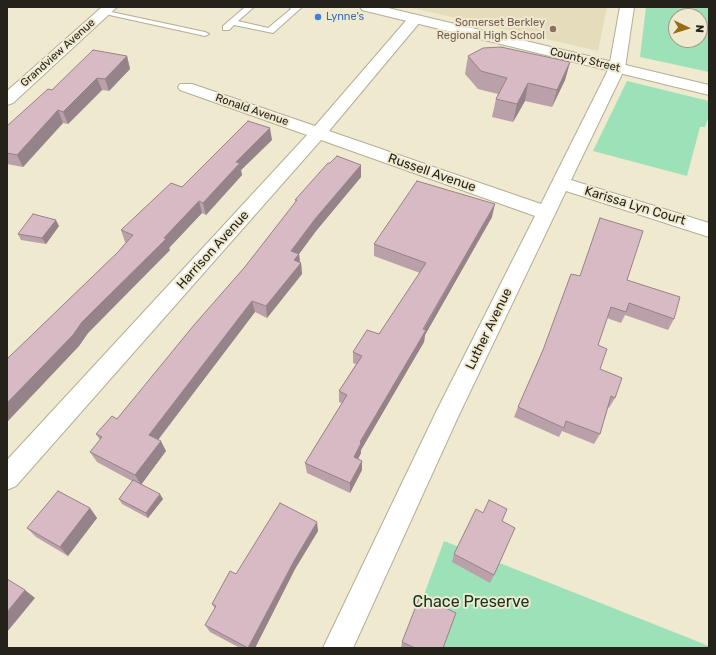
<!DOCTYPE html>
<style>
body{margin:0}
#map{position:relative;width:716px;height:655px;overflow:hidden;background:#efe9cf;font-family:Rubik,sans-serif}
canvas{display:block}
.frame{position:absolute;inset:0;border:8px solid #252319;pointer-events:none}
.north{position:absolute;left:668px;top:8px;width:40px;height:40px;box-sizing:border-box;background:#efe9cf;border:1px solid #9e9a86;border-radius:50%;rotate:94deg;font-size:11px;font-weight:700;line-height:16px;text-align:center;color:#252319}
.north::after{content:'';display:block;margin:auto;width:14px;height:18px;background:#946f17;clip-path:polygon(50% 0,100% 100%,50% 72%,0 100%)}
</style>
<div id="map">
<canvas width="716" height="655"></canvas>
<div class="frame"></div>
<div class="north">N</div>
</div>
<script>
const ctx = document.querySelector('canvas').getContext('2d');
ctx.lineJoin = 'round';
function fill(path, color) {
  ctx.fillStyle = color;
  ctx.fill(path, 'evenodd');
}
function shape(rows) {
  const path = new Path2D();
  for (const r of rows) {
    path.moveTo(r[0], r[1]);
    for (let i = 2; i < r.length; i += 2) path.lineTo(r[i], r[i + 1]);
  }
  return path;
}
function strokePath(path, color, width, dash) {
  ctx.strokeStyle = color;
  ctx.lineWidth = width;
  ctx.lineCap = dash ? 'butt' : 'round';
  ctx.setLineDash(dash || []);
  ctx.stroke(path);
}
function write(font, color, halo, rows, align = 'center') {
  ctx.font = font + ' Rubik,sans-serif';
  ctx.lineWidth = 4;
  ctx.setLineDash([]);
  ctx.textBaseline = 'middle';
  ctx.strokeStyle = halo;
  ctx.fillStyle = color;
  for (const [text, x, y, turn = 0] of rows) {
    ctx.save();
    ctx.translate(x, y);
    ctx.rotate((+turn || 0) * Math.PI / 180);
    ctx.textAlign = isNaN(turn) ? turn : align;
    if (halo) ctx.strokeText(text, 0, 0);
    ctx.fillText(text, 0, 0);
    ctx.restore();
  }
}
const built = shape([
 [408,7,607,7,598,51]
]);
const green = shape([
 [646,7,709,7,709,72,640,57],
 [676,16,700,16,700,40,676,40],
 [627,81,709,101,709,116,705,127,700,127,687,176,593,151],
 [444,541,709,646,709,648,404,648]
]);
const lane = shape([
 [245,7,254,7,238,21,268,28,291,9,289,7,301,8,273,33,234,25,229,30,223,30,223,26,245,7],
 [102,10,205,32,209,34,205,36,105,14,102,14,102,10]
]);
const street = shape([
 [102,7,117,7,13,103,7,105,7,91,102,7],
 [620,7,634,7,625,68,571,180,709,223,709,237,566,191,458,417,353,648,323,648,437,410,535,216,321,140,16,486,7,490,7,460,307,135,180,90,178,87,180,84,192,84,315,126,410,16,420,16,422,19,420,22,329,131,541,204,609,68,620,7]
]);
const primary = shape([
 [360,7,384,7,709,85,709,95,362,10,360,7]
]);
const wall = shape([
 [127,56,130,69,109,91,102,90,68,124,63,123,23,167,7,164,7,126,52,90],
 [468,56,570,62,565,80,552,107,525,101,513,122,492,117,496,99,498,94,478,89,465,74],
 [272,140,241,170,242,175,206,215,202,213,169,248,170,250,88,333,79,346,7,422,7,359,118,252,126,242,125,242,121,230,182,187],
 [330,163,361,165,361,177,316,231,299,254,300,262,301,263,302,274,267,318,255,312,158,440,166,451,141,484,163,499,148,518,122,504,119,499,132,481,97,462,90,452,100,440,96,434,117,419,244,268,296,202,295,200],
 [492,217,425,335,424,342,361,450,361,453,358,459,362,470,350,493,307,473,305,463,342,403,339,402,339,391,356,364,353,363,353,352,379,334,420,273,374,256,374,244],
 [59,226,46,244,21,240,18,234],
 [627,280,674,319,668,330,625,315,621,323,607,318,598,345,600,369,615,398,609,408,608,407,600,434,594,444,562,431,559,437,514,417,518,407],
 [90,508,97,518,68,556,36,537,27,528],
 [502,521,494,575,490,583,452,562,454,554],
 [318,531,295,569,255,648,240,648,210,632,205,625,215,609,212,604],
 [402,642,443,648,401,648]
]);
const shadedWall = shape([
 [127,56,130,69,109,91,105,79],
 [570,62,565,80,552,107,557,90],
 [97,78,102,90,68,124,63,112],
 [528,83,525,101,513,122,517,104],
 [58,110,63,123,23,167,17,155],
 [270,128,272,140,241,170,242,175,206,215,203,203,236,162],
 [361,165,361,177,316,231,299,254,300,264,301,263,302,274,267,318,266,306,291,251,315,219],
 [199,201,202,213,169,248,170,250,88,333,79,346,7,422,7,403,82,322],
 [495,204,492,217,425,335,424,342,361,450,361,453,354,467,354,457,360,442],
 [56,220,59,226,46,244,42,238],
 [252,301,255,312,154,445,149,435],
 [161,441,166,451,141,485,135,475],
 [362,461,362,470,350,493,350,483],
 [160,494,163,499,148,518,146,513],
 [90,508,97,518,68,556,60,547],
 [317,522,318,531,295,569,255,648,248,648,294,561],
 [25,590,35,598,7,632,7,612]
]);
const building = shape([
 [501,47,570,62,557,90,528,83,517,104,496,99,507,78,481,71,468,56,483,48,501,47],
 [93,50,127,56,105,79,97,78,63,112,58,110,17,155,7,153,7,126,48,89,52,90,93,50],
 [248,121,270,128,236,162,240,163,203,203,199,201,164,238,166,239,82,322,73,335,7,403,7,359,118,252,133,235,121,230,171,183,182,187,248,121],
 [337,156,361,165,315,219,291,251,299,254,294,260,301,263,266,306,252,301,149,435,161,441,135,475,90,452,102,437,96,434,112,416,117,419,194,325,244,268,297,200,295,200,328,163,330,163,337,156],
 [417,181,495,204,423,329,426,330,360,442,361,443,354,457,362,461,350,483,305,463,347,395,339,391,362,356,353,352,367,330,379,334,426,263,374,244,417,181],
 [33,214,56,220,42,238,18,234,33,214],
 [600,218,643,231,627,280,680,297,674,319,629,303,626,312,611,307,598,345,607,349,600,369,622,378,615,398,611,396,600,434,566,421,564,428,518,407,543,350,571,274,580,276,600,218],
 [133,480,160,494,146,513,119,499,133,480],
 [58,491,90,508,60,547,27,528,58,491],
 [489,500,507,509,502,521,515,528,494,575,454,554,476,509,483,513,489,500],
 [280,503,317,522,294,561,248,648,205,625,216,606,212,604,230,571,236,574,280,503],
 [7,579,25,590,7,612,7,579],
 [420,596,456,613,443,648,415,648,402,642,420,596]
]);
const markers = [
 [318,17,4,"#3f7fe0"],
 [553,29,4,"#8d6e63"]
];
const farShopnames = [
 ["Lynne's",326,17]
];
const farEducationnames = [
 ["Somerset Berkley",545,23],
 ["Regional High School",545,36]
];
const farStreetnames = [
 ["Grandview Avenue",58,53,-42],
 ["County Street",585,60,14],
 ["Ronald Avenue",252,110,19]
];
const streetNames = [
 ["Russell Avenue",432,173,19],
 ["Karissa Lyn Court",635,206,17],
 ["Harrison Avenue",213,250,-48],
 ["Luther Avenue",489,329,-64]
];
const nearParknames = [
 ["Chace Preserve",471,602]
];
fill(built, '#e4dcbb');
fill(green, '#9de1b8');
strokePath(lane, '#b3ae95', 2);
strokePath(street, '#b3ae95', 2);
strokePath(primary, '#b3ae95', 2);
fill(lane, '#fff');
fill(street, '#fff');
fill(primary, '#fff');
fill(wall, '#b9a0a9');
fill(shadedWall, '#968289');
fill(building, '#d7bac4');
strokePath(building, '#968289', 1);
for (const [x, y, r, color] of markers) {
  const dot = new Path2D();
  dot.arc(x, y, r, 0, 2 * Math.PI);
  ctx.fillStyle = color;
  ctx.fill(dot);
  strokePath(dot, '#efe9cf', 1.5);
}
write('11px', '#366cbe', '#efe9cf', farShopnames, 'left');
write('11px', '#785e54', '#efe9cf', farEducationnames, 'right');
write('11px', '#252319', '#efe9cf', farStreetnames);
write('13px', '#252319', '#efe9cf', streetNames);
write('16px', '#0e3621', '#efe9cf', nearParknames);
</script>
